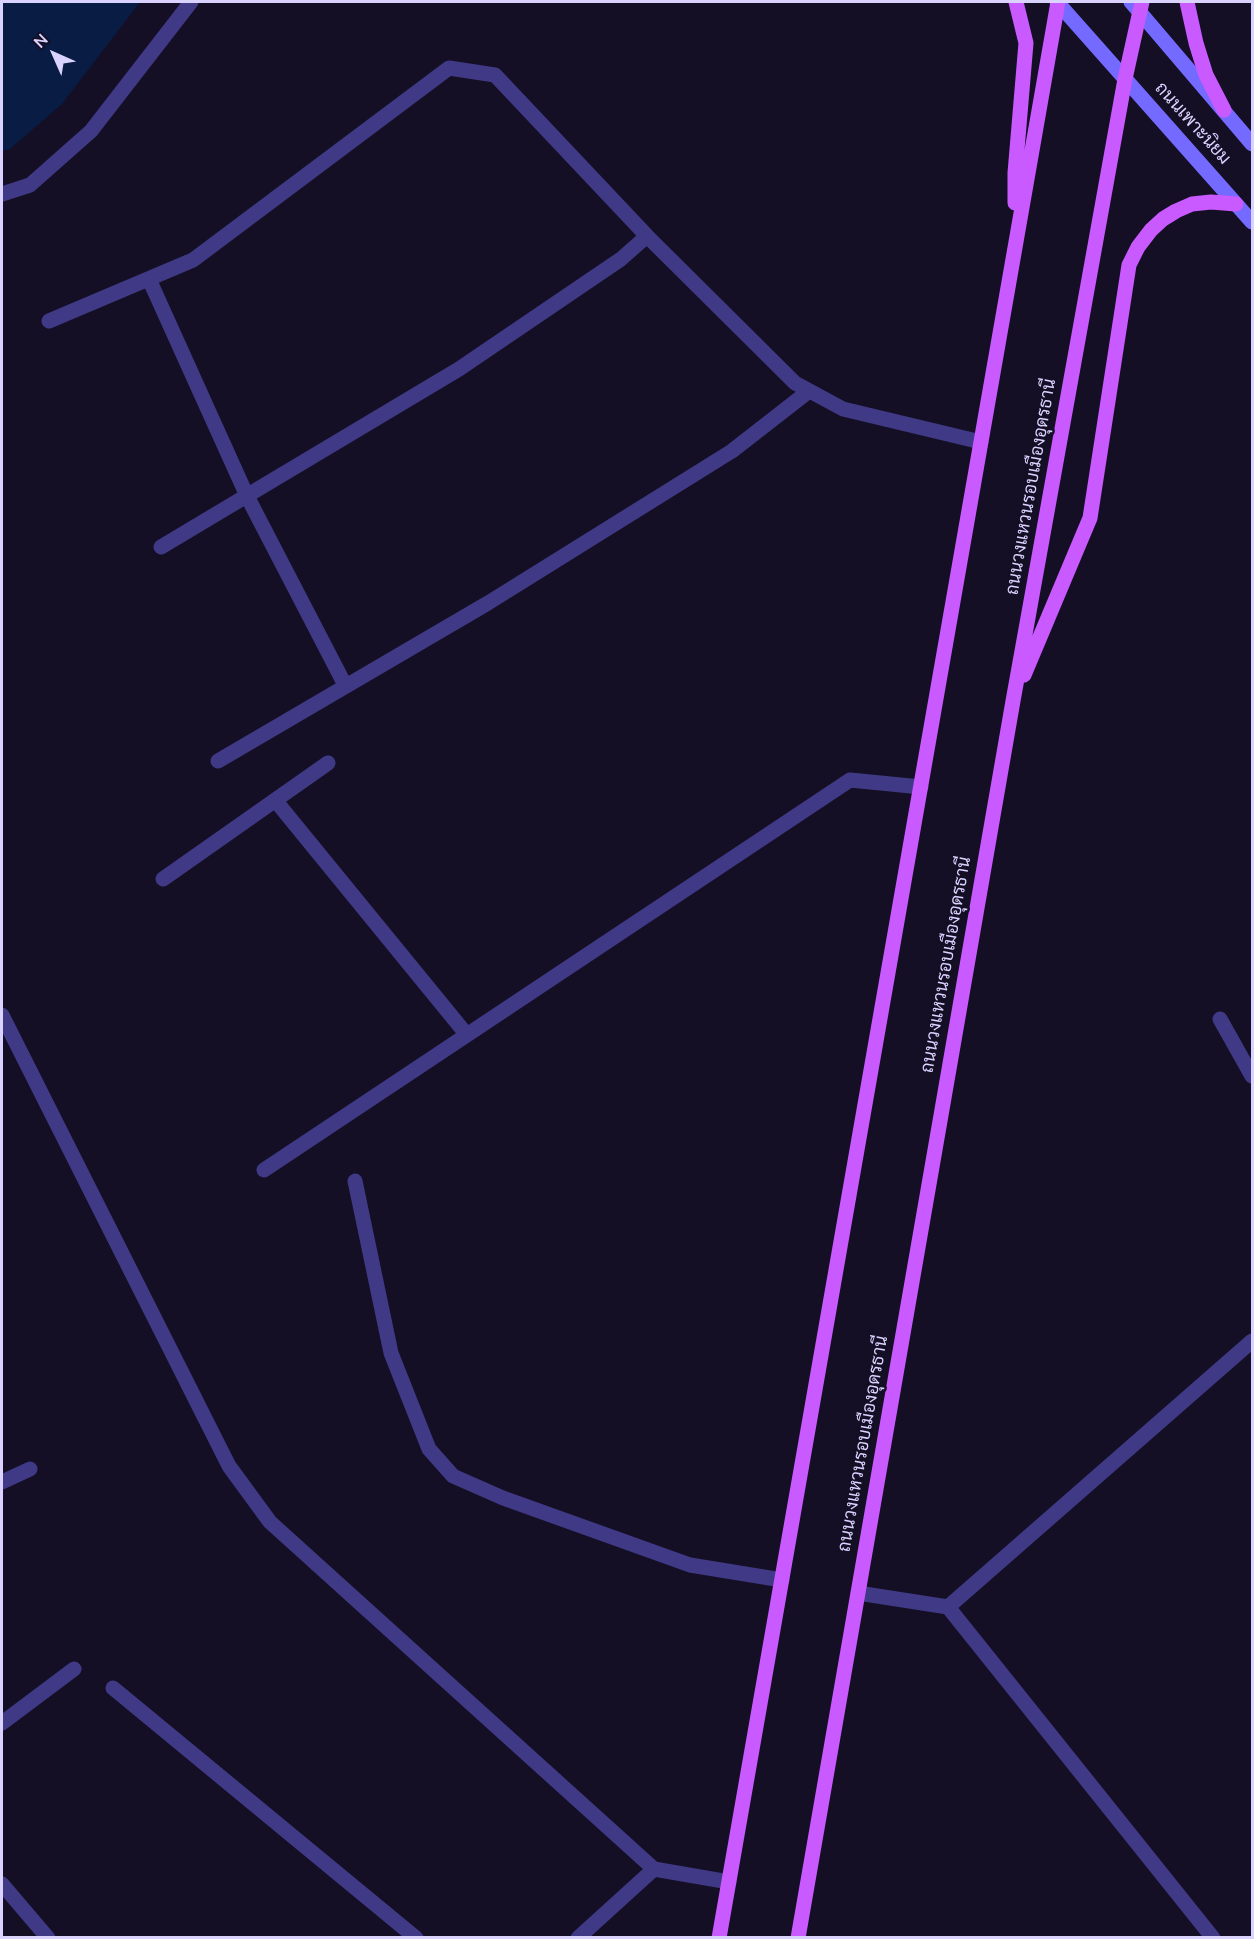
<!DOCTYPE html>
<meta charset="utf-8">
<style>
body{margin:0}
#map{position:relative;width:1254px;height:1939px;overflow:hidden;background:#140f25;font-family:"Nunito Sans",sans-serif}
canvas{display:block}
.frame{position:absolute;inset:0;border:3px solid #dad3ff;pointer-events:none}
.north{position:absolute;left:24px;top:24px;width:60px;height:60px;-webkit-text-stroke:4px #140f25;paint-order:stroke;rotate:315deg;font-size:16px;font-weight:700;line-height:24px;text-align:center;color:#dad3ff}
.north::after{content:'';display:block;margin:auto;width:21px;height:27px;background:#dad3ff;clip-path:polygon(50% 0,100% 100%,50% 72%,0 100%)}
</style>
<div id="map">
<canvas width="1254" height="1939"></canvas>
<div class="frame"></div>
<div class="north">N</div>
</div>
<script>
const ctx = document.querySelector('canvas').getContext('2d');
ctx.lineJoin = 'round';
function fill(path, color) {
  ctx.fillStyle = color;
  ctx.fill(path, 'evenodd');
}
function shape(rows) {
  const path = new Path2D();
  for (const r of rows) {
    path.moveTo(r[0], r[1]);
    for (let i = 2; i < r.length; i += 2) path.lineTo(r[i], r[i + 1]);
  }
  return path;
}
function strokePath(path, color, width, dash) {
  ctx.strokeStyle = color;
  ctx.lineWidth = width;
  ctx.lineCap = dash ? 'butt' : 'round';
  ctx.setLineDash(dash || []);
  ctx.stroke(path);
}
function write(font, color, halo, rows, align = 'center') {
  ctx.font = font + ' "Nunito Sans",Sarabun,sans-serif';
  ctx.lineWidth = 5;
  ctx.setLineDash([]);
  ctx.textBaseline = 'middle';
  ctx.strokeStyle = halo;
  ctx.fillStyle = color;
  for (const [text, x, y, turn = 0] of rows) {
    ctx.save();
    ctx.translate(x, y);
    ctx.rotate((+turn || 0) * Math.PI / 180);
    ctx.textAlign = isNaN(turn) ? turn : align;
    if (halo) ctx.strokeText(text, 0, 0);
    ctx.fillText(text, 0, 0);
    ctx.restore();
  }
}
const water = shape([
 [2,2,140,2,62,104,10,149,2,151]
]);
const service = shape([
 [355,1181,391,1353,429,1449,453,1476,503,1498,690,1565,782,1580]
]);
const minor = shape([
 [2,194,30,185,91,131,191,2],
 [149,279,247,496,345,685],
 [49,321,193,260,449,68,495,75,647,236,795,383,843,409,981,442],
 [161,547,459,369,621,259,647,236],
 [218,761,488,603,732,451,809,391],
 [275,800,467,1035],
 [163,879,328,763],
 [2,1015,229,1466,270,1522,654,1869,729,1882],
 [1220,1019,1252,1076],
 [264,1170,850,780,921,787],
 [2,1482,30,1469],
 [858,1593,948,1607,1252,1341],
 [948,1607,1213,1938],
 [113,1688,416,1938],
 [2,1723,74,1669],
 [2,1884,48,1938],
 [578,1938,654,1869]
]);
const secondary = shape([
 [1057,2,1252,222],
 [1131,2,1252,144]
]);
const primary = shape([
 [1187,2,1196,43,1206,75,1224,110],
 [1015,203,1015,173,1026,43,1016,2],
 [1024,675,1090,518,1129,265,1138,247,1151,230,1163,219,1176,211,1192,204,1211,202,1236,204],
 [719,1938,1058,2],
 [798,1938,1013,701,1125,79,1142,2]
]);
const streetNames = [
 ["ถนนเพาะนิยม",1192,124,48],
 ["ถนนวงแหวนรอบเมืองอุดรธานี",1032,487,-80],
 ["ถนนวงแหวนรอบเมืองอุดรธานี",947,965,-80],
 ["ถนนวงแหวนรอบเมืองอุดรธานี",864,1444,-80]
];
fill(water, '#091c44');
strokePath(service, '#403985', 15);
strokePath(minor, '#403985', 15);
strokePath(secondary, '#756aff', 15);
strokePath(primary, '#c95aff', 15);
write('18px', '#dad3ff', '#140f25', streetNames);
</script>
